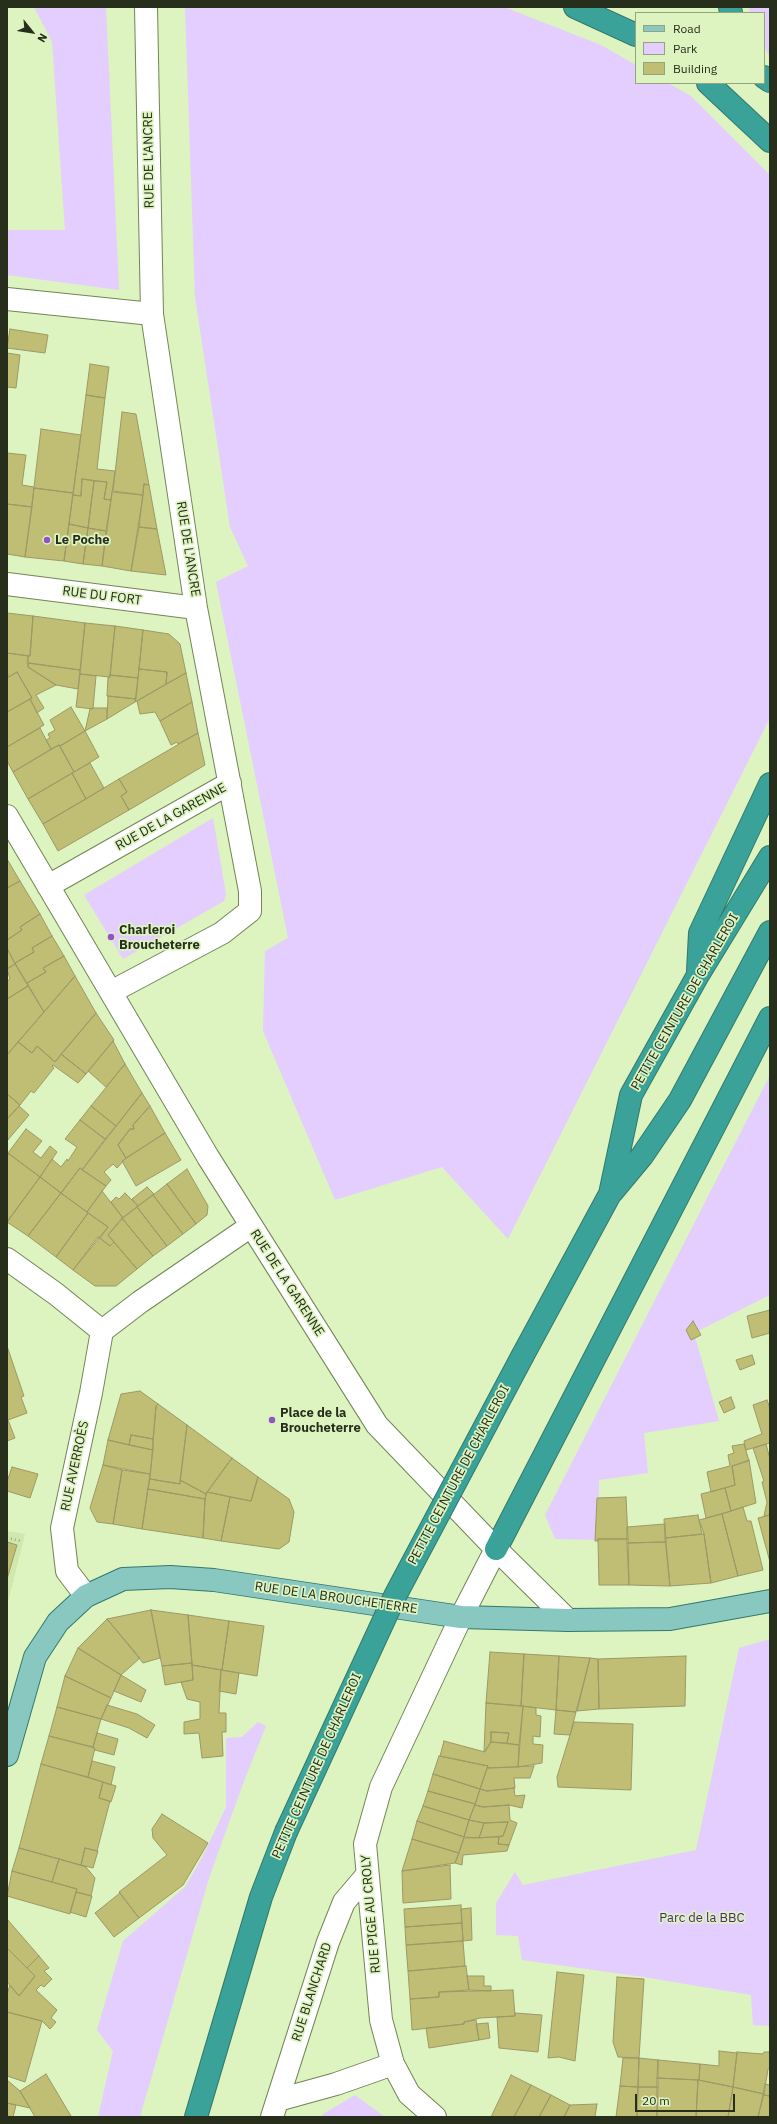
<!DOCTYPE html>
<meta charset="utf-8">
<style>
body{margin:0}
#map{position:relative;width:777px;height:2124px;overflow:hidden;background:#ddf3c0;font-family:"IBM Plex Sans",sans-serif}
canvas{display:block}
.frame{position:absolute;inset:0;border:8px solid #272e1b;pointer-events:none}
.legend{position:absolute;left:635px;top:12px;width:130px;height:72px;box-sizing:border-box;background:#ddf3c0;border:1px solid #94a47e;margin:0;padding:5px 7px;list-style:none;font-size:12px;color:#272e1b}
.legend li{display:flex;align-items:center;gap:8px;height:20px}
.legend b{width:20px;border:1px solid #94a47e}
.north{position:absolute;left:12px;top:12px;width:40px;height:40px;-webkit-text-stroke:3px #ddf3c0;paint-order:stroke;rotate:120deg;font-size:11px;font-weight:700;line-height:16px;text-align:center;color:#272e1b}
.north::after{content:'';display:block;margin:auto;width:14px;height:18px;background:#272e1b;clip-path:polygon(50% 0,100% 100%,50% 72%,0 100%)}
.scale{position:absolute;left:635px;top:2094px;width:100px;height:18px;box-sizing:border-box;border:2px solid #272e1b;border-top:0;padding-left:5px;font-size:12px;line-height:14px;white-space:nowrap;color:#272e1b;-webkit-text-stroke:3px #ddf3c0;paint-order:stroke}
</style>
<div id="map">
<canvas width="777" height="2124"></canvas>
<div class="frame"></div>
<ul class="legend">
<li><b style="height:5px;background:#89c7c1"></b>Road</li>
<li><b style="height:11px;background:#e4cdff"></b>Park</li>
<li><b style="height:11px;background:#c0bd75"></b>Building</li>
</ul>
<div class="north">N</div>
<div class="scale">20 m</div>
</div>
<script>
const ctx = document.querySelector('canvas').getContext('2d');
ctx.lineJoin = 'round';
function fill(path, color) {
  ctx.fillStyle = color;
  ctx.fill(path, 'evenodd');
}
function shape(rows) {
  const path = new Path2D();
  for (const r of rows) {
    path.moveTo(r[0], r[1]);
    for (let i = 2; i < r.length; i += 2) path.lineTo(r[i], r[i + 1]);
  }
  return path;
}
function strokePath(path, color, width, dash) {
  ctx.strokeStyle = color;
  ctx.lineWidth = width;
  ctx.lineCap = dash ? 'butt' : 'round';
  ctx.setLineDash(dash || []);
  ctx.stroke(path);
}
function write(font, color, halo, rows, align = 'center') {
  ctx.font = font + ' "IBM Plex Sans",sans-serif';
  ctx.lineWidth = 3.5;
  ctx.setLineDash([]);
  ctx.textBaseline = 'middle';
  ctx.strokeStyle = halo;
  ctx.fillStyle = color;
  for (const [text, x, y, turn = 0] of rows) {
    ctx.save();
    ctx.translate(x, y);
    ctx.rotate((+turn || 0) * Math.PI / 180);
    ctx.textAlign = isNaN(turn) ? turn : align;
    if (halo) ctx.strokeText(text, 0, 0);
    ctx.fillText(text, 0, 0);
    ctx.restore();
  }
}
const built = shape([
 [7,1531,25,1534,7,1606]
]);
const green = shape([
 [34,7,106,7,119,290,7,275,7,230,65,230,52,42],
 [185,7,504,7,601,45,636,65,636,83,668,83,691,96,770,175,770,718,508,1239,442,1167,335,1200,263,1031,265,951,288,938,216,582,248,566,230,527,195,297],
 [749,7,770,7,770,57,764,47,764,13,750,13],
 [213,818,226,894,224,901,123,959,84,895],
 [770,1075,770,1295,694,1333,719,1421,644,1433,648,1473,599,1480,598,1540,555,1539,545,1515],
 [770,1639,770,2026,753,2025,751,1995,644,1977,522,1960,518,1936,496,1935,496,1903,515,1872,523,1885,696,1850,739,1648],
 [258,1722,266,1726,244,1781,209,1878,140,2117,98,2117,113,2051,97,2030,123,1941,185,1887,203,1856,226,1807,226,1738,242,1737],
 [355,2095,385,2117,322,2117,323,2114]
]);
const building = shape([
 [10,329,48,335,45,353,7,348,10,329],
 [7,353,20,355,16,388,7,387,7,353],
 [90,364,109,367,105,398,86,395,90,364],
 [86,395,105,398,97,469,115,471,111,500,104,499,107,482,82,479,81,496,73,495,86,395],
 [122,412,136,414,149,485,144,484,143,496,142,495,113,491,122,412],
 [41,429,81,435,73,493,34,488,32,507,7,504,7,453,26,455,22,485,34,487,41,429],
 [82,479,94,481,88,528,69,524,73,495,81,496,82,479],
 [94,481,107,482,104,499,111,500,106,531,88,528,94,481],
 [144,484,149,485,157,529,139,527,144,484],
 [34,488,73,493,64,561,25,557,34,488],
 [112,492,142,495,143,496,131,571,102,566,112,492],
 [7,504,32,507,25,557,7,554,7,504],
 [69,524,88,528,83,564,64,561,69,524],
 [139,527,157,529,166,575,131,571,139,527],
 [88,528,106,531,102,566,83,564,88,528],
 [7,613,33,616,30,656,7,653,7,613],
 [33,616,85,623,80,670,27,663,28,656,30,656,33,616],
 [85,623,115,626,110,677,80,674,85,623],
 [115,626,143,630,138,678,110,675,115,626],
 [143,630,169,634,180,644,186,673,166,684,167,672,139,669,143,630],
 [7,653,28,656,28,667,56,685,36,695,44,708,37,713,30,699,32,698,17,672,9,677,7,673,7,653],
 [29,663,80,670,78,689,56,685,28,667,29,663],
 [139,669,167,672,166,684,135,702,139,669],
 [17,672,32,698,7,712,7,678,17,672],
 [186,673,192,702,160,721,155,712,140,714,137,701,186,673],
 [80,674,96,676,93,709,76,707,80,674],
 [110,675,138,678,136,699,107,696,108,677,110,677,110,675],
 [108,696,136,699,135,702,107,719,108,696],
 [30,699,44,725,7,747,7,712,30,699],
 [192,702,198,733,178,744,177,742,171,745,160,721,192,702],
 [71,707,85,731,60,746,59,745,51,749,46,740,50,738,48,734,55,730,50,720,71,707],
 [93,708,107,708,107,719,85,731,90,709,93,708],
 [40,728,51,749,13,772,7,761,7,747,40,728],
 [85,731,99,757,74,772,60,746,85,731],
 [198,733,205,765,129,810,121,796,127,792,119,779,198,733],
 [59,745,74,772,28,799,13,772,59,745],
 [90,763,104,788,86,799,72,773,90,763],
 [72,773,86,799,43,824,28,799,72,773],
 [119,779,127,792,121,796,129,810,58,851,43,824,119,779],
 [7,859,20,881,7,888,7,859],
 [20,881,40,914,20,927,22,930,7,940,7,888,20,881],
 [40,914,52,936,32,948,34,952,15,963,7,949,7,940,22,930,20,927,40,914],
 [52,936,64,956,43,968,46,972,27,983,15,963,34,952,32,948,52,936],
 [8,950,15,964,7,969,7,951,8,950],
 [64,956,75,976,44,1012,27,983,46,972,43,968,64,956],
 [15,964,28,986,7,999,7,981,10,979,7,969,15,964],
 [75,976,96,1013,55,1062,37,1046,32,1053,18,1042,75,976],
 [28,986,44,1012,7,1055,7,999,28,986],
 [96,1013,114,1040,86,1074,61,1054,96,1013],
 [113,1041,125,1064,106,1087,88,1071,113,1041],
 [18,1042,32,1053,37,1046,55,1062,61,1054,86,1074,78,1083,53,1065,52,1066,54,1068,34,1093,31,1091,20,1105,7,1094,7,1055,18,1042],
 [125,1064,142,1093,116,1126,91,1106,125,1064],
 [142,1093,150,1106,133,1125,134,1129,130,1129,118,1145,126,1158,117,1168,113,1164,104,1172,111,1180,106,1186,82,1170,142,1093],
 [7,1094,20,1105,7,1119,7,1094],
 [19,1106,29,1115,7,1141,7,1119,19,1106],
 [91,1106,116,1126,105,1139,80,1120,91,1106],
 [150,1106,165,1133,126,1158,118,1145,130,1129,134,1129,133,1125,150,1106],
 [80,1120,105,1139,82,1170,80,1168,61,1193,40,1177,52,1159,61,1167,67,1159,68,1161,77,1147,65,1139,80,1120],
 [26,1129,42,1141,33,1152,41,1158,50,1146,57,1152,40,1177,8,1153,26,1129],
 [165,1133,181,1160,136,1186,122,1161,165,1133],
 [9,1154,40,1177,7,1222,7,1156,9,1154],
 [80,1168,106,1186,87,1212,61,1193,80,1168],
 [187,1169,208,1206,207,1215,196,1224,167,1184,187,1169],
 [40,1177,61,1193,28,1236,7,1222,40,1177],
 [167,1184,196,1224,183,1234,153,1195,167,1184],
 [147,1187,154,1194,138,1206,132,1199,147,1187],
 [102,1191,123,1218,108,1235,114,1242,110,1246,100,1238,108,1227,87,1212,102,1191],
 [61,1193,88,1213,56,1257,28,1236,61,1193],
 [125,1193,138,1206,123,1218,111,1202,116,1197,119,1199,125,1193],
 [153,1195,183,1234,167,1246,137,1207,153,1195],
 [137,1207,167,1246,153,1256,122,1218,137,1207],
 [88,1213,108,1227,73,1270,56,1257,88,1213],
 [122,1218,153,1256,137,1269,108,1235,122,1218],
 [98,1237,110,1246,114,1242,137,1269,116,1286,95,1286,73,1270,98,1237],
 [770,1310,770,1333,752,1338,747,1316,770,1310],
 [693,1321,701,1335,691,1340,686,1330,693,1321],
 [7,1346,24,1396,21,1397,27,1413,8,1420,15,1438,7,1441,7,1346],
 [752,1355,755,1364,740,1370,736,1360,752,1355],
 [140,1391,158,1404,156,1406,153,1439,131,1435,129,1445,108,1440,121,1394,140,1391],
 [731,1397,735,1408,724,1413,719,1402,731,1397],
 [767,1400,770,1408,770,1443,746,1450,744,1441,762,1434,753,1405,767,1400],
 [158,1404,187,1425,180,1484,150,1479,156,1406,158,1404],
 [187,1425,232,1458,206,1494,180,1480,187,1425],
 [131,1435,153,1439,153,1450,129,1445,131,1435],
 [108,1440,153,1450,150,1474,103,1465,108,1440],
 [744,1444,749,1461,732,1466,735,1485,711,1492,707,1472,730,1466,728,1455,734,1453,732,1446,744,1444],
 [766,1444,770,1459,770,1515,764,1516,767,1502,762,1482,764,1481,753,1448,766,1444],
 [232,1458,258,1477,251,1501,207,1492,232,1458],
 [749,1460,756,1503,731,1511,725,1488,735,1485,732,1466,749,1460],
 [103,1465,122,1470,113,1524,97,1522,90,1508,103,1465],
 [12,1467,38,1474,30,1498,7,1491,7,1482,12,1467],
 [122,1470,150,1474,142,1529,113,1524,122,1470],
 [258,1477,289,1499,294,1512,289,1542,279,1549,221,1541,230,1497,251,1501,258,1477],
 [150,1479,180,1484,180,1480,206,1494,205,1499,148,1489,150,1479],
 [725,1488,731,1511,706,1518,701,1494,725,1488],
 [148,1489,205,1499,203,1538,142,1529,148,1489],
 [207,1492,230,1497,221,1541,203,1538,205,1499,207,1492],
 [626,1497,628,1539,598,1539,598,1541,595,1541,597,1498,626,1497],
 [743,1507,747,1521,751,1521,763,1570,738,1576,722,1514,743,1507],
 [722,1514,738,1576,711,1583,704,1534,699,1520,722,1514],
 [698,1515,702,1534,665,1538,664,1519,698,1515],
 [770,1515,770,1562,758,1518,770,1515],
 [665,1524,666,1542,627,1543,627,1527,665,1524],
 [704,1534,711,1583,670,1586,665,1538,704,1534],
 [598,1539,628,1539,629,1585,599,1585,598,1539],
 [7,1542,17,1545,7,1579,7,1542],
 [666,1542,670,1586,629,1585,627,1543,666,1542],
 [151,1610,188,1615,192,1663,162,1666,151,1610],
 [151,1610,160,1658,143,1663,107,1619,151,1610],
 [188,1615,229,1621,222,1670,192,1665,188,1615],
 [107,1619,140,1658,121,1675,78,1648,107,1619],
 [229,1621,264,1626,257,1676,222,1670,229,1621],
 [78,1648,121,1675,111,1698,65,1676,78,1648],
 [490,1652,524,1654,521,1706,486,1703,490,1652],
 [524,1654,559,1656,556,1710,521,1706,524,1654],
 [559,1656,590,1658,576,1712,556,1710,559,1656],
 [686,1656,685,1706,599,1709,598,1659,686,1656],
 [590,1658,598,1659,599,1709,577,1711,590,1658],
 [192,1663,193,1680,165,1685,162,1666,192,1663],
 [192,1665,221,1670,219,1713,226,1713,226,1732,222,1732,223,1756,202,1758,199,1733,184,1734,184,1722,200,1719,200,1702,187,1699,181,1682,193,1680,192,1665],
 [221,1670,239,1673,236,1694,219,1691,221,1670],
 [121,1675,146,1690,141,1702,114,1691,121,1675],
 [65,1676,111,1698,101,1719,57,1707,65,1676],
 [486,1703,523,1706,519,1745,507,1743,509,1733,491,1732,491,1742,484,1752,486,1703],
 [107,1705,137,1714,155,1725,147,1738,129,1728,101,1719,107,1705],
 [523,1706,536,1708,536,1715,541,1716,540,1737,533,1736,533,1744,543,1745,542,1763,518,1767,523,1706],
 [57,1707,101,1719,93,1747,49,1736,57,1707],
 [556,1710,576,1712,570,1735,554,1734,556,1710],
 [574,1722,633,1724,631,1790,558,1787,557,1777,574,1722],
 [491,1732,509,1733,507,1743,491,1742,491,1732],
 [97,1733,118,1739,114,1755,95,1750,93,1747,97,1733],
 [49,1736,95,1748,88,1777,41,1764,49,1736],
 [444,1741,485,1752,491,1742,519,1745,518,1767,487,1768,488,1766,440,1756,444,1741],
 [439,1756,488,1766,480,1789,433,1774,439,1756],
 [92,1761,115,1767,111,1785,88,1777,92,1761],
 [41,1764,103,1782,99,1798,110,1801,97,1851,85,1848,81,1865,19,1848,41,1764],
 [534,1766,530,1778,514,1778,515,1788,487,1791,480,1789,487,1768,534,1766],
 [433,1774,480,1789,475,1804,428,1791,433,1774],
 [103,1782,116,1786,111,1802,99,1798,103,1782],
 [514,1788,515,1796,525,1795,522,1808,509,1805,483,1807,475,1805,480,1789,487,1791,514,1788],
 [428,1791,475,1804,469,1820,423,1806,428,1791],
 [475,1805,483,1807,509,1805,510,1820,517,1823,509,1845,498,1844,499,1837,503,1836,508,1822,484,1823,469,1820,475,1805],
 [423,1806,469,1820,464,1837,417,1821,423,1806],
 [162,1814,208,1843,183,1885,139,1918,119,1892,167,1855,153,1838,152,1829,162,1814],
 [469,1820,484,1823,479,1838,464,1837,469,1820],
 [417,1821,464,1837,459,1853,412,1839,417,1821],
 [508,1822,503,1836,479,1838,484,1823,508,1822],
 [499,1837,498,1844,509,1845,507,1851,463,1855,462,1865,455,1863,464,1838,499,1837],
 [412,1839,459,1853,455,1863,402,1871,412,1839],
 [19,1848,59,1859,52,1882,12,1871,19,1848],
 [85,1848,98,1851,93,1868,81,1865,85,1848],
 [59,1859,86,1867,95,1878,91,1896,76,1892,77,1889,52,1882,59,1859],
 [450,1865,451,1899,403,1903,402,1871,450,1865],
 [12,1871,77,1889,70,1914,7,1896,12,1871],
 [76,1892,92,1896,86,1917,70,1912,76,1892],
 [120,1893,139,1918,114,1937,95,1913,120,1893],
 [461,1905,462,1923,405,1927,404,1909,461,1905],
 [471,1908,472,1940,463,1941,461,1909,471,1908],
 [7,1919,39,1956,27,1968,7,1948,7,1919],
 [462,1923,463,1941,406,1945,405,1927,462,1923],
 [463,1941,465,1966,408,1971,406,1945,463,1941],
 [7,1948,35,1976,19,1996,7,1982,7,1948],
 [39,1956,49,1968,44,1971,52,1979,44,1987,41,1985,36,1990,57,2010,51,2018,56,2022,50,2029,42,2021,7,2012,7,1994,10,1985,19,1996,35,1976,27,1968,39,1956],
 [466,1966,469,1990,439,1992,439,1997,410,1999,408,1971,466,1966],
 [557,1972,584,1975,575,2061,559,2057,548,2058,557,1972],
 [467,1976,484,1976,484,1986,491,1986,491,1991,469,1990,467,1976],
 [617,1977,644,1979,639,2058,618,2057,613,2042,617,1977],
 [513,1990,515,2016,480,2018,464,2022,464,2024,412,2030,410,1999,439,1997,439,1992,513,1990],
 [7,2012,42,2021,25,2082,7,2076,7,2012],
 [515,2013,542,2015,538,2052,499,2048,497,2017,515,2016,515,2013],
 [476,2020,479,2040,429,2048,426,2028,464,2024,464,2022,476,2020],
 [488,2023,490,2038,479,2040,476,2024,488,2023],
 [719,2051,737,2053,733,2087,699,2080,700,2064,719,2066,719,2051],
 [737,2052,763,2054,764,2052,770,2052,770,2068,768,2069,764,2094,733,2087,737,2052],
 [623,2058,639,2058,638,2087,620,2086,623,2058],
 [639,2058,658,2060,658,2087,638,2087,639,2058],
 [658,2060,700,2064,699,2080,657,2078,658,2060],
 [46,2074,71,2116,70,2117,35,2117,20,2091,46,2074],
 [511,2075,531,2085,514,2117,491,2117,511,2075],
 [657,2078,698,2080,696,2117,657,2117,657,2078],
 [7,2080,20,2091,30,2108,7,2103,7,2080],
 [698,2080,733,2087,728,2117,696,2117,698,2080],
 [765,2084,770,2085,770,2096,763,2095,765,2084],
 [531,2085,551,2095,539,2117,514,2117,531,2085],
 [620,2086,638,2087,637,2117,616,2117,620,2086],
 [638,2087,658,2087,657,2117,637,2117,638,2087],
 [733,2087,764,2094,758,2117,728,2117,733,2087],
 [551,2095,570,2105,564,2117,539,2117,551,2095],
 [763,2095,770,2096,770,2117,758,2117,763,2095],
 [7,2103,16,2105,13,2117,7,2117,7,2103],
 [597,2104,595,2117,564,2117,570,2105,597,2104]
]);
const path = shape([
 [7,1538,21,1541]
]);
const minor = shape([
 [7,299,152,314],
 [7,584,196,608],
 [7,816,208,1157,377,1425,496,1549,568,1620],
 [48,886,230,783],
 [111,992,222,933,250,911,250,891,196,608,152,314,146,7],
 [7,1259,56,1294,102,1331],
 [102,1331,140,1302,251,1226],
 [86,1596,67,1571,62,1528,91,1393,102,1331],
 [278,2100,336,2084,393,2064],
 [272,2117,328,1942,344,1902,367,1875],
 [435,2117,409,2094,393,2064,381,2020,365,1844,381,1787,461,1617,496,1549]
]);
const major = shape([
 [7,1755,35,1657,58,1622,86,1596,123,1579,170,1577,214,1580,461,1617,568,1620,670,1619,770,1601]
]);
const highway = shape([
 [575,7,636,35],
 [730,7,731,13],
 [764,77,770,81],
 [708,83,770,141],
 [698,971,700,933,770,784],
 [612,1192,642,1156,680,1100,770,932],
 [523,1355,610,1194,631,1095,698,975,770,857],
 [496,1549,770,1018],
 [196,2117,261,1897,286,1832]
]);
const highwayBridge = shape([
 [286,1832,395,1596,523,1355]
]);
const markers = [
 [47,540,4,"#9253c9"],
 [111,937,4,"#9253c9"],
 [272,1420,4,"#9253c9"]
];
const streetNames = [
 ["RUE DE L'ANCRE",149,160,-91],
 ["RUE DE L'ANCRE",188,549,81],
 ["RUE DU FORT",102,596,7],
 ["RUE DE LA GARENNE",171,817,-29],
 ["PETITE CEINTURE DE CHARLEROI",685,1002,-60],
 ["RUE DE LA GARENNE",287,1283,57],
 ["RUE AVERROÈS",75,1466,-78],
 ["PETITE CEINTURE DE CHARLEROI",459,1475,-62],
 ["RUE DE LA BROUCHETERRE",336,1598,8],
 ["PETITE CEINTURE DE CHARLEROI",317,1766,-66],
 ["RUE PIGE AU CROLY",371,1914,-95],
 ["RUE BLANCHARD",312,1992,-72]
];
const poiNames = [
 ["Le Poche",55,540],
 ["Charleroi",119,930],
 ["Broucheterre",119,945],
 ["Place de la",280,1413],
 ["Broucheterre",280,1428]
];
const parkNames = [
 ["Parc de la BBC",702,1918]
];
fill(built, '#d0e7ae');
fill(green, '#e4cdff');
fill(building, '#c0bd75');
strokePath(building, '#9b9965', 1);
strokePath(minor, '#738557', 24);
strokePath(major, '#33796c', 24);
strokePath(highway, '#33796c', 24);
strokePath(path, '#97a781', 2.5, [1, 3]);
strokePath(minor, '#fff', 22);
strokePath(major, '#89c7c1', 22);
strokePath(highway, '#3aa298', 22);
strokePath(highwayBridge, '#33796c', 24, []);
strokePath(highwayBridge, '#3aa298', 22);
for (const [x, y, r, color] of markers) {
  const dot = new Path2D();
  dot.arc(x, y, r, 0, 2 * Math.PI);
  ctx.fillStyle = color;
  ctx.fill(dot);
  strokePath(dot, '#ddf3c0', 1.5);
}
write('13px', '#272e1b', '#ddf3c0', streetNames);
write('bold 13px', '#272e1b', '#ddf3c0', poiNames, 'left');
write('13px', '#502871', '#ddf3c0', parkNames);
</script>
